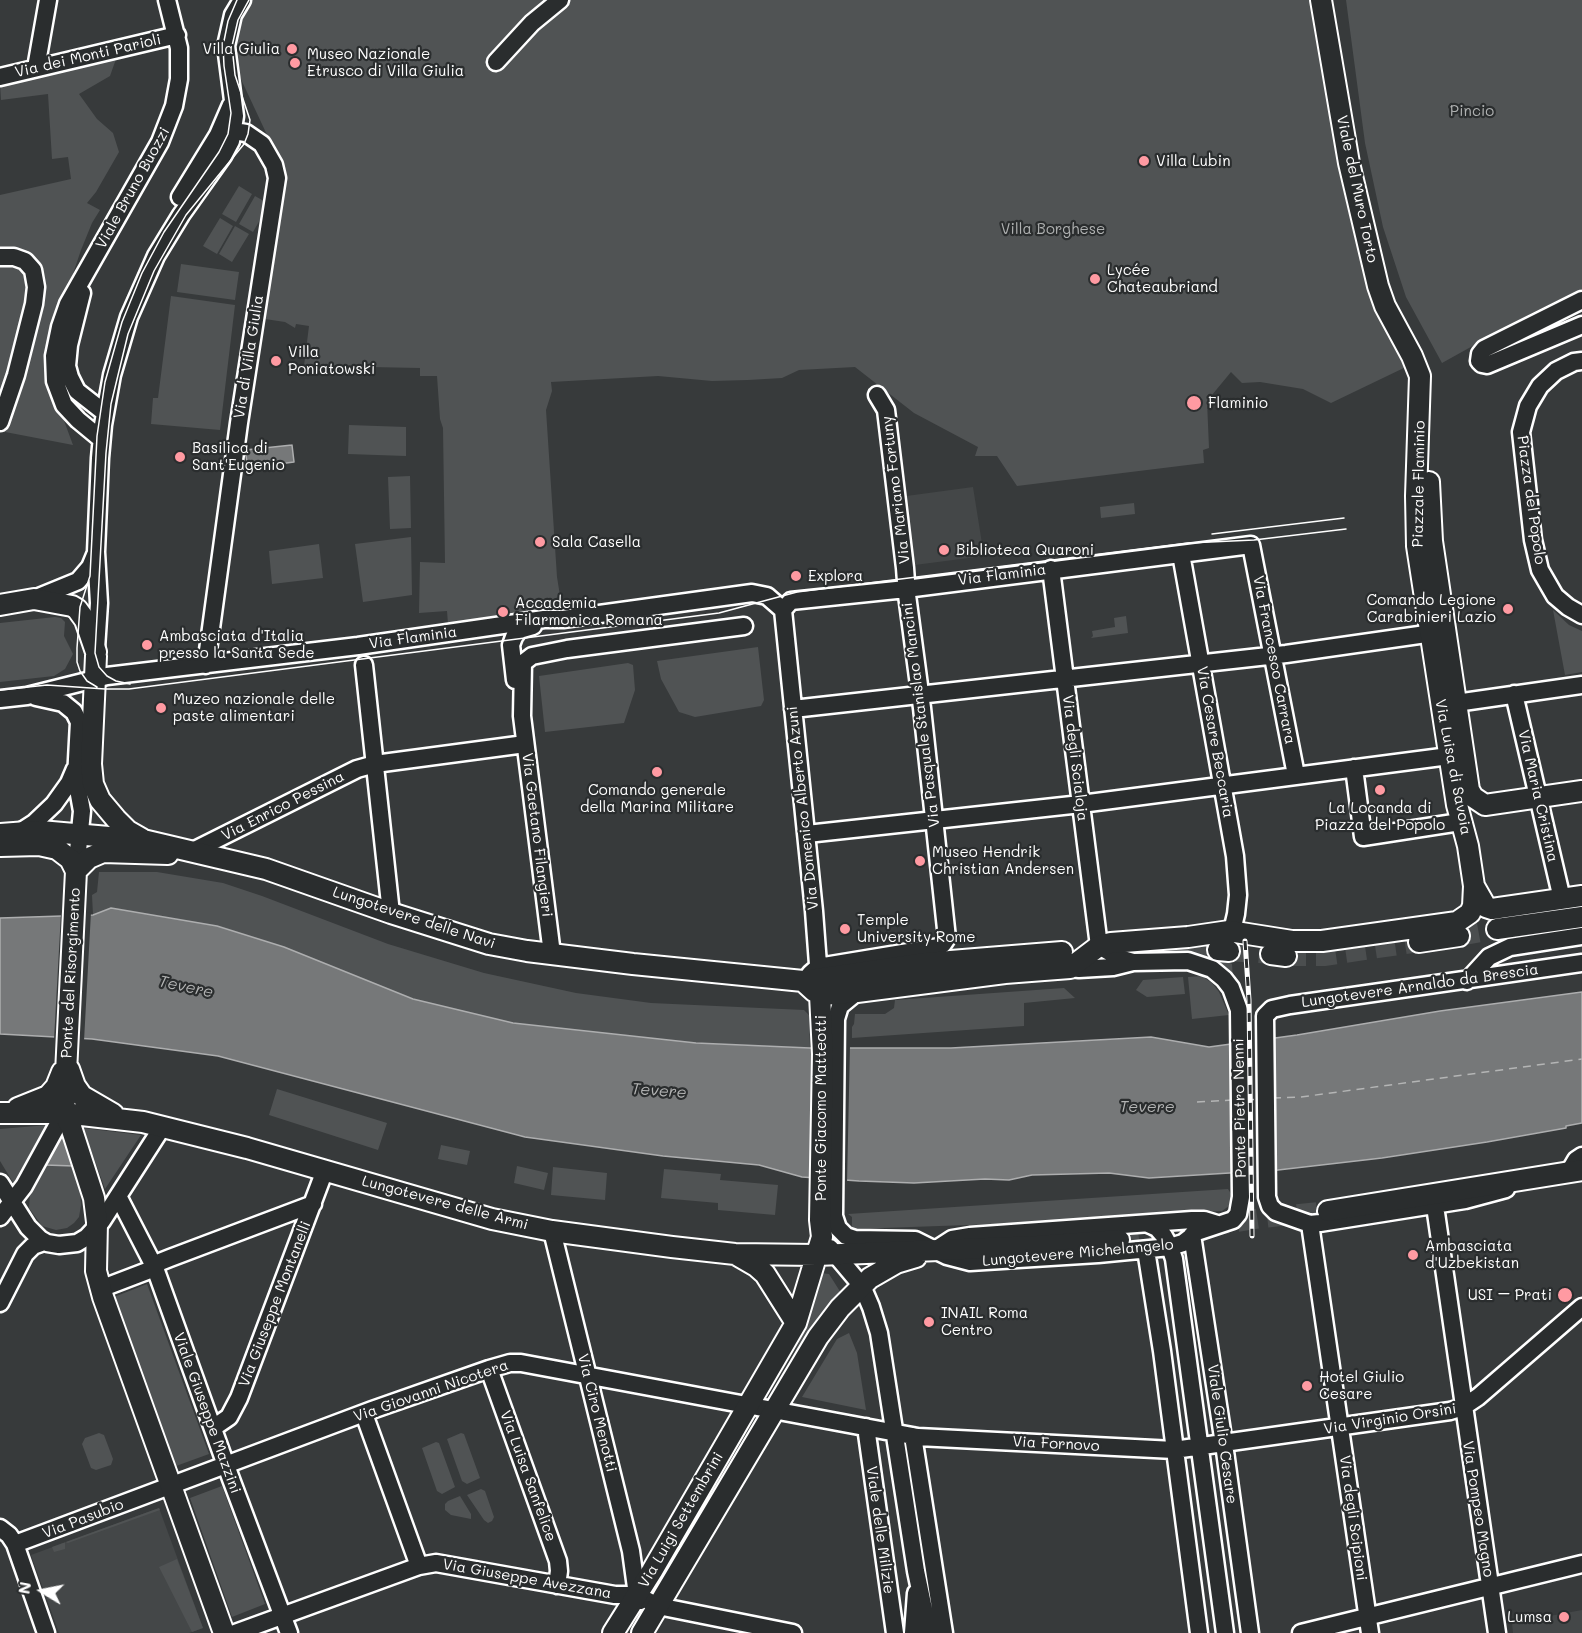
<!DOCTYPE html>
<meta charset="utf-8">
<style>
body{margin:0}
#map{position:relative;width:1582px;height:1633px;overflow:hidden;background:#373a3b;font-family:Mali,sans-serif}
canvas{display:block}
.north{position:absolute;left:12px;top:1561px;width:60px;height:60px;-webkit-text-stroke:4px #2a2d2e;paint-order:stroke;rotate:280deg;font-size:16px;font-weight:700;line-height:24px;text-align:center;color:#fff}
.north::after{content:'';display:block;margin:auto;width:21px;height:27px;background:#fff;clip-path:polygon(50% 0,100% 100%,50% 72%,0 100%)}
</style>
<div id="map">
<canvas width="1582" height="1633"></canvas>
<div class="north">N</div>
</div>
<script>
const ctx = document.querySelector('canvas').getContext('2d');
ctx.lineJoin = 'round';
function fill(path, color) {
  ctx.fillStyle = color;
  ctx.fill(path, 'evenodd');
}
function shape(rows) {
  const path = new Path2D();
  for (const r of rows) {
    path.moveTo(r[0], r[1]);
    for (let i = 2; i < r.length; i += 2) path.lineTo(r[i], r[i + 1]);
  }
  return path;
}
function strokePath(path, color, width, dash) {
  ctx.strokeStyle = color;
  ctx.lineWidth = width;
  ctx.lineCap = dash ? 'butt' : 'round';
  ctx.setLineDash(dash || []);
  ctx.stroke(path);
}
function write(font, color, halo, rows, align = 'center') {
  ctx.font = font + ' Mali,sans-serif';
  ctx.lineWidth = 4.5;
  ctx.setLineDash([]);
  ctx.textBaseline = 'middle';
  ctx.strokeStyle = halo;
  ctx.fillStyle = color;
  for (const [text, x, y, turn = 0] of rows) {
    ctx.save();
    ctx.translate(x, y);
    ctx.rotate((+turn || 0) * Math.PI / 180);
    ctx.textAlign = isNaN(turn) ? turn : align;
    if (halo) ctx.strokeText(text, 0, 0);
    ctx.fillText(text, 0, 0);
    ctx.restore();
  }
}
const built = shape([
 [973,487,984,556,907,566,899,497],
 [159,1508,203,1628,189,1633,59,1633,31,1555],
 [1582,1610,1582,1633,1513,1633,1512,1623]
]);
const green = shape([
 [237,0,1313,0,1332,86,1330,117,1339,172,1355,239,1372,298,1381,320,1393,342,1410,365,1331,403,1303,389,1260,382,1242,383,1231,372,1207,401,1209,448,1203,450,1204,463,1017,486,997,456,975,456,978,447,914,413,855,367,799,370,782,378,748,380,712,381,658,376,551,382,552,391,546,410,557,577,562,608,448,624,447,611,419,613,420,562,445,563,443,428,440,419,437,376,420,376,420,368,370,367,334,372,317,367,304,366,309,326,296,324,295,328,285,322,265,319,283,178,283,169,239,75,236,46,239,27,247,9],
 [1346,0,1582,0,1582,289,1532,313,1442,363,1406,297,1383,227,1365,143],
 [116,59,110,76,79,94,97,119,113,133,119,152,96,192,87,203,100,210,92,223,81,250,52,336,49,380,73,445,0,431,0,195,71,179,68,157,52,159,48,94,1,100,0,83],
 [239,186,252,194,236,222,222,214],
 [255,196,269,204,253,232,239,224],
 [220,218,233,226,217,254,203,246],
 [235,226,249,234,232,262,219,254],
 [181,264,239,272,235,300,177,292],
 [171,296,235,305,220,430,151,424,153,398,158,398],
 [349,425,406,427,406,456,348,454],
 [410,476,411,528,390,529,388,477],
 [1134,503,1135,514,1101,518,1100,507],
 [411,537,412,595,363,602,355,544],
 [319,544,323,578,272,584,269,551],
 [1553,610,1569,625,1582,631,1582,672,1565,675],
 [1126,616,1128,633,1091,638,1093,636,1092,631,1115,627,1114,618],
 [55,617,61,618,65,622,64,636,73,654,65,669,54,676,0,682,0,623],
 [758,647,764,700,761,706,695,717,679,712,661,679,657,661],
 [628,663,633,665,635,690,624,723,545,732,539,676],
 [99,872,157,872,223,883,262,896,388,944,484,973,576,993,651,1003,804,1010,809,1015,810,1048,696,1043,627,1036,623,1054,413,999,284,947,217,926,111,908,93,915,92,895,97,892],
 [1223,940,1216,956,1232,964,1233,978,1132,955,1131,948],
 [1202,976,1212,983,1219,992,1229,1015,1192,1019,1188,977],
 [1183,977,1185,994,1147,997,1136,990,1143,980],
 [1064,988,1075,998,1024,1003,1024,1026,852,1038,852,1027,854,1024,855,1014,885,1014,894,1008,895,1000],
 [277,1089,387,1123,378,1150,269,1115],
 [48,1125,14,1184,0,1161,0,1129],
 [83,1128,141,1135,105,1189],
 [62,1134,80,1187,81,1205,79,1217,74,1223,67,1228,56,1230,42,1226,29,1208,30,1195],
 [441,1145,470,1151,467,1165,438,1159],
 [517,1166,548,1173,544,1190,514,1183],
 [553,1167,607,1173,605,1200,551,1195],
 [664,1169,721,1174,720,1180,778,1185,775,1215,718,1210,718,1203,661,1198],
 [1228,1189,1233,1197,1233,1203,1222,1211,998,1224,852,1229,852,1217,848,1214],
 [820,1273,829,1274,841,1293,790,1364,805,1328],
 [147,1284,209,1454,176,1466,114,1297],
 [849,1333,857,1353,866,1410,802,1397,837,1339],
 [99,1433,104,1435,113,1459,111,1465,96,1470,91,1468,82,1444,85,1438],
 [461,1433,464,1434,480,1478,467,1484,462,1481,447,1439],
 [436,1442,439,1443,455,1487,442,1494,437,1491,422,1448],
 [222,1486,265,1604,232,1617,190,1498],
 [481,1489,485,1491,494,1517,492,1521,488,1523,484,1520,467,1495],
 [460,1496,471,1514,471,1519,451,1515,445,1510,445,1504,448,1501],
 [159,1508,160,1510,68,1543,65,1542,65,1549,54,1552,52,1547],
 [177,1559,203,1628,192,1632,159,1567]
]);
const water = shape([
 [292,445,294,462,248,468,245,450,292,445],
 [111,908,217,926,284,947,413,999,513,1023,696,1043,810,1048,951,1048,1151,1037,1209,1047,1297,1035,1440,1011,1582,992,1582,1123,1566,1126,1566,1128,1487,1142,1382,1158,1278,1170,1149,1178,1109,1173,1032,1175,1009,1180,985,1179,914,1183,859,1181,802,1177,759,1165,663,1156,525,1137,218,1056,92,1039,0,1034,0,918,93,915,111,908],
 [62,1134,74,1166,45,1165,62,1134]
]);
const pier = shape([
 [91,912,84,1041,54,1040,61,913],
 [1272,1036,1275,1173,1233,1176,1231,1041],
 [813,1045,850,1045,847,1183,811,1180]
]);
const ferry = shape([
 [1273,1098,1301,1097,1582,1059],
 [1246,1100,1259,1099],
 [1197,1102,1232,1100]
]);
const majorTunnel = shape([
 [1459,936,1497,929],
 [1131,950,1187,948,1218,950],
 [1229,951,1271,954],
 [1286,956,1324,956,1419,942],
 [1119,1240,1262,1218,1328,1211]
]);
const minor = shape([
 [496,62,532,23,560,0],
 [36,68,48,0],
 [0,77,177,35],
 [180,197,218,135,231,105],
 [0,257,14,257,25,261,33,270,36,287,34,304,16,375,0,422],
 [82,293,69,345,67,366,70,377,77,391,105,413],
 [1582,300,1484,349,1480,354,1479,361,1482,364,1487,365,1582,325],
 [1582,361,1574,362,1556,371,1540,386,1528,406,1521,432,1533,540,1540,570,1555,596,1568,607,1582,615],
 [101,439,78,420,64,405,55,381,54,356,60,327,68,304,160,142,174,106,179,79,179,48,167,0],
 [1181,554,1235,856,1238,895,1236,914,1232,931],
 [1051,569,1099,946,1119,958,1133,962],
 [34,599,78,581,90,567,95,555],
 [96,649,99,603,96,552,100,458,103,425,112,375,129,317,156,256,181,215,223,156,231,141,235,116,226,46,233,15,242,0],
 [206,665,239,423,277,178,274,165,262,144,246,133,234,131],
 [364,665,391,913],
 [515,680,511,645,514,637,519,630,533,626],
 [1514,694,1562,899],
 [36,697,63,703,74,712,79,722,76,778,82,811,76,871],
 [0,699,27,696,107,676,358,646,544,619,563,619,752,593,767,596,783,610],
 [1456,703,1582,685],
 [793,709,1286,654,1433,633,1440,629],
 [1354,768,1363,837,1460,822],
 [20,832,34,823,54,804,69,783,75,769],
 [807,834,1081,804,1449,756],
 [193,851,357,769,375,764,525,744],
 [552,954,522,716,523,663,532,656,567,649,744,626],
 [810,974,818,967,939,947,943,944,947,938,922,708,907,595,905,568,886,410,877,395],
 [1467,981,1489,957,1510,947,1582,936],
 [820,991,814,911,783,610,791,601,906,589,1251,545,1296,775],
 [857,992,840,1006,836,1019,834,1216,838,1228,846,1236,855,1239,915,1240,947,1256,970,1262,1098,1254,1170,1247,1183,1243,1197,1232,1233,1220,1238,1214,1241,1197,1239,1010,1231,988,1224,979,1212,969,1188,961,1133,962,1113,967,1079,969,1070,968],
 [1569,1172,1576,1160,1582,1156],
 [0,1183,28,1227,40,1239,47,1243,59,1245,77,1243,87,1237,102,1221,163,1126],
 [1506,1189,1465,1200,1320,1223,1310,1224,1276,1212,1270,1206,1267,1197,1265,1016,1272,1009,1290,1005,1582,963],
 [118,1196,155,1268,231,1479,289,1633],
 [1435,1206,1497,1633],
 [0,1217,24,1186,64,1113],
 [1148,1224,1157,1228,1164,1236,1170,1247,1174,1259,1225,1633],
 [1310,1224,1370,1633],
 [552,1231,631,1551,637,1595,640,1601],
 [1192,1235,1224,1444,1250,1633],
 [830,1248,862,1286,871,1307,879,1333,916,1571,929,1633],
 [935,1250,952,1239,970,1236,1192,1220,1204,1220,1217,1224],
 [1146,1250,1162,1351,1199,1633],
 [100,1289,155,1268,160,1262,170,1258,313,1204],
 [0,1303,25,1254,33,1246,44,1242],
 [489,1369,558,1561,559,1571,557,1585],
 [364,1414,419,1566],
 [866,1427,895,1633],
 [213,1428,229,1417,239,1398,325,1170],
 [913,1436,944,1633],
 [0,1528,9,1535,15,1544,46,1633],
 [15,1544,372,1410,489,1369,510,1363,521,1363,918,1437,1174,1450,1450,1411,1463,1407,1478,1397,1582,1307],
 [235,1633,419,1566,436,1563,615,1595,637,1595,658,1606,793,1633],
 [913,1633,916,1593],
 [1301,1633,1582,1564]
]);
const major = shape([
 [1429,482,1432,541,1469,790,1473,797,1485,805],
 [0,605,34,599,72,606,77,609,85,620,96,652],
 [96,656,91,764,93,784,100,800,116,819,128,831,142,839],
 [1485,805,1582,791],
 [0,834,40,831,143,840,266,869,391,913,489,944,527,951,633,964,803,981,926,963,1062,952],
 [0,846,39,845,57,849,70,859,76,871,64,1113,71,1127,94,1198,97,1222,96,1271,103,1297,224,1633],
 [76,871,89,858,103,852,168,854],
 [1474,886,1486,907,1492,909,1582,896],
 [1497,929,1582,917],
 [1419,942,1459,936],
 [1218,950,1229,951],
 [1271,954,1286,956],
 [803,981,814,991,823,995,857,992,1005,973,1070,968,1099,946,1111,943,1188,937,1229,931,1292,941,1322,941,1457,922,1470,913,1473,906,1474,886,1468,846,1457,805,1417,546,1416,496,1420,376,1412,356,1385,306,1378,286,1349,163,1321,0],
 [69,1069,75,1086,82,1096,113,1114],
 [18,1108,48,1096,56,1087,62,1072],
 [0,1113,64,1113,143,1122,247,1148,492,1219,552,1231,672,1247,735,1254,817,1255,1037,1246,1119,1240],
 [1328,1211,1582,1170],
 [737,1255,756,1266,765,1274,796,1323],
 [613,1633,652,1571,796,1323,822,1237,820,1220,823,1054,820,995],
 [642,1633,818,1337,840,1308,870,1278,896,1263,916,1257]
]);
const tram = shape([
 [1212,534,1344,518],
 [130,684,116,681,107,676,99,667,95,653,106,453,111,404,128,334,154,271,186,215,244,144,248,134,250,120,235,75,232,46,238,20,249,0],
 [97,687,87,681,80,671,77,662,77,648,80,607,90,576,97,436,105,382,122,322,142,273,164,232,219,152,228,134,231,113,224,66,223,46,228,21,237,0],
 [0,690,47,685,105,689,129,689,719,613,797,592,1188,543,1254,540,1346,529]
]);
const rail = shape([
 [1245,941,1249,1000,1252,1236]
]);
const markers = [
 [292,49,6,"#ff9aa2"],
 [295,63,6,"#ff9aa2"],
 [1144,161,6,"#ff9aa2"],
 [1095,279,6,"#ff9aa2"],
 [276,361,6,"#ff9aa2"],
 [1194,403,8,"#ff9aa2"],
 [180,457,6,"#ff9aa2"],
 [540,542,6,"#ff9aa2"],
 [944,550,6,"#ff9aa2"],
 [796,576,6,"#ff9aa2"],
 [1508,609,6,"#ff9aa2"],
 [503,612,6,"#ff9aa2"],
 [147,645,6,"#ff9aa2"],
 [161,708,6,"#ff9aa2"],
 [657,772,6,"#ff9aa2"],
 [1380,790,6,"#ff9aa2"],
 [920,861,6,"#ff9aa2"],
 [845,929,6,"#ff9aa2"],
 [1413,1255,6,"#ff9aa2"],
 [1565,1295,8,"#ff9aa2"],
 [929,1322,6,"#ff9aa2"],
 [1307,1386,6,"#ff9aa2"],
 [1564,1617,6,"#ff9aa2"]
];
const poiNames = [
 ["Villa Giulia",280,49,"right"],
 ["Museo Nazionale",307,54],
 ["Etrusco di Villa Giulia",307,71],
 ["Villa Lubin",1156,161],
 ["Lycée",1107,270],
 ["Chateaubriand",1107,287],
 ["Villa",288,352],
 ["Poniatowski",288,369],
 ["Flaminio",1208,403],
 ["Basilica di",192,448],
 ["Sant'Eugenio",192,465],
 ["Sala Casella",552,542],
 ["Biblioteca Quaroni",956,550],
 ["Explora",808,576],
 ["Comando Legione",1496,600,"right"],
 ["Carabinieri Lazio",1496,617,"right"],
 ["Accademia",515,603],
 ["Filarmonica Romana",515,620],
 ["Ambasciata d'Italia",159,636],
 ["presso la Santa Sede",159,653],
 ["Muzeo nazionale delle",173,699],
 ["paste alimentari",173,716],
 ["Comando generale",657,790,"center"],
 ["della Marina Militare",657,807,"center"],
 ["La Locanda di",1380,808,"center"],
 ["Piazza del Popolo",1380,825,"center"],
 ["Museo Hendrik",932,852],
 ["Christian Andersen",932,869],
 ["Temple",857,920],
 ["University Rome",857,937],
 ["Ambasciata",1425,1246],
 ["d'Uzbekistan",1425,1263],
 ["USI – Prati",1552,1295,"right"],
 ["INAIL Roma",941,1313],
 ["Centro",941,1330],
 ["Hotel Giulio",1319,1377],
 ["Cesare",1319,1394],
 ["Lumsa",1552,1617,"right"]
];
const streetNames = [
 ["Via dei Monti Parioli",88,56,-13],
 ["Viale Bruno Buozzi",133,188,-61],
 ["Viale del Muro Torto",1357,189,78],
 ["Via di Villa Giulia",249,357,-81],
 ["Piazzale Flaminio",1419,484,-89],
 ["Via Mariano Fortuny",896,490,-97],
 ["Piazza del Popolo",1531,500,82],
 ["Via Flaminia",1002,575,-7],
 ["Via Flaminia",413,638,-8],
 ["Via Francesco Carrara",1274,660,79],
 ["Via Pasquale Stanislao Mancini",921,715,-97],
 ["Via Cesare Beccaria",1215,742,80],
 ["Via degli Scialoja",1075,758,83],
 ["Via Luisa di Savoia",1453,767,79],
 ["Via Maria Cristina",1538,796,77],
 ["Via Enrico Pessina",283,806,-27],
 ["Via Domenico Alberto Azuni",803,808,-96],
 ["Via Gaetano Filangieri",537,835,83],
 ["Lungotevere delle Navi",414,918,18],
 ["Ponte del Risorgimento",71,973,-87],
 ["Lungotevere Arnaldo da Brescia",1420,986,-8],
 ["Ponte Giacomo Matteotti",821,1108,-90],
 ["Ponte Pietro Nenni",1240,1108,-91],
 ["Lungotevere delle Armi",445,1203,15],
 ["Lungotevere Michelangelo",1078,1253,-5],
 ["Via Giuseppe Montanelli",275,1304,-69],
 ["Via Giovanni Nicotera",431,1391,-19],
 ["Viale Giuseppe Mazzini",207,1413,70],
 ["Via Ciro Menotti",597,1413,76],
 ["Via Virginio Orsini",1390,1419,-9],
 ["Viale Giulio Cesare",1222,1434,82],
 ["Via Fornovo",1056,1444,3],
 ["Via Luisa Sanfelice",528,1476,70],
 ["Via Pompeo Magno",1478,1509,81],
 ["Via degli Scipioni",1353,1518,82],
 ["Via Pasubio",83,1519,-21],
 ["Via Luigi Settembrini",681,1520,-60],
 ["Viale delle Milizie",880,1530,82],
 ["Via Giuseppe Avezzana",527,1579,10]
];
const parkNames = [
 ["Pincio",1472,111],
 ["Villa Borghese",1053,229]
];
const waterNames = [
 ["Tevere",186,987,12],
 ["Tevere",659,1091,4],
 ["Tevere",1147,1107]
];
fill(built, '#444748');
fill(green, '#505354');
fill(water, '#767879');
strokePath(water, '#adaeaf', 1.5);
fill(pier, '#373a3b');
strokePath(ferry, '#b4b5b5', 1.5, [8, 6]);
strokePath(majorTunnel, '#4b4e4f', 20, [20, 10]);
strokePath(minor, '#fff', 21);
strokePath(major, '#fff', 24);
strokePath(minor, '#2a2d2e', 16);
strokePath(major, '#2a2d2e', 20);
strokePath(tram, '#fff', 1.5);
strokePath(rail, '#fff', 5);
strokePath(rail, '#2a2d2e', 3, [9]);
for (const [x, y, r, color] of markers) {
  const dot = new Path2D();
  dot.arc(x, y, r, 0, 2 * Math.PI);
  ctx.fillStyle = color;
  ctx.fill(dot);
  strokePath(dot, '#2a2d2e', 2);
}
write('15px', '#fff', '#2a2d2e', poiNames, 'left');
write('15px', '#fff', '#2a2d2e', streetNames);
write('15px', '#b0b2b2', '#2a2d2e', parkNames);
write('italic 16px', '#b4b5b5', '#2a2d2e', waterNames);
</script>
